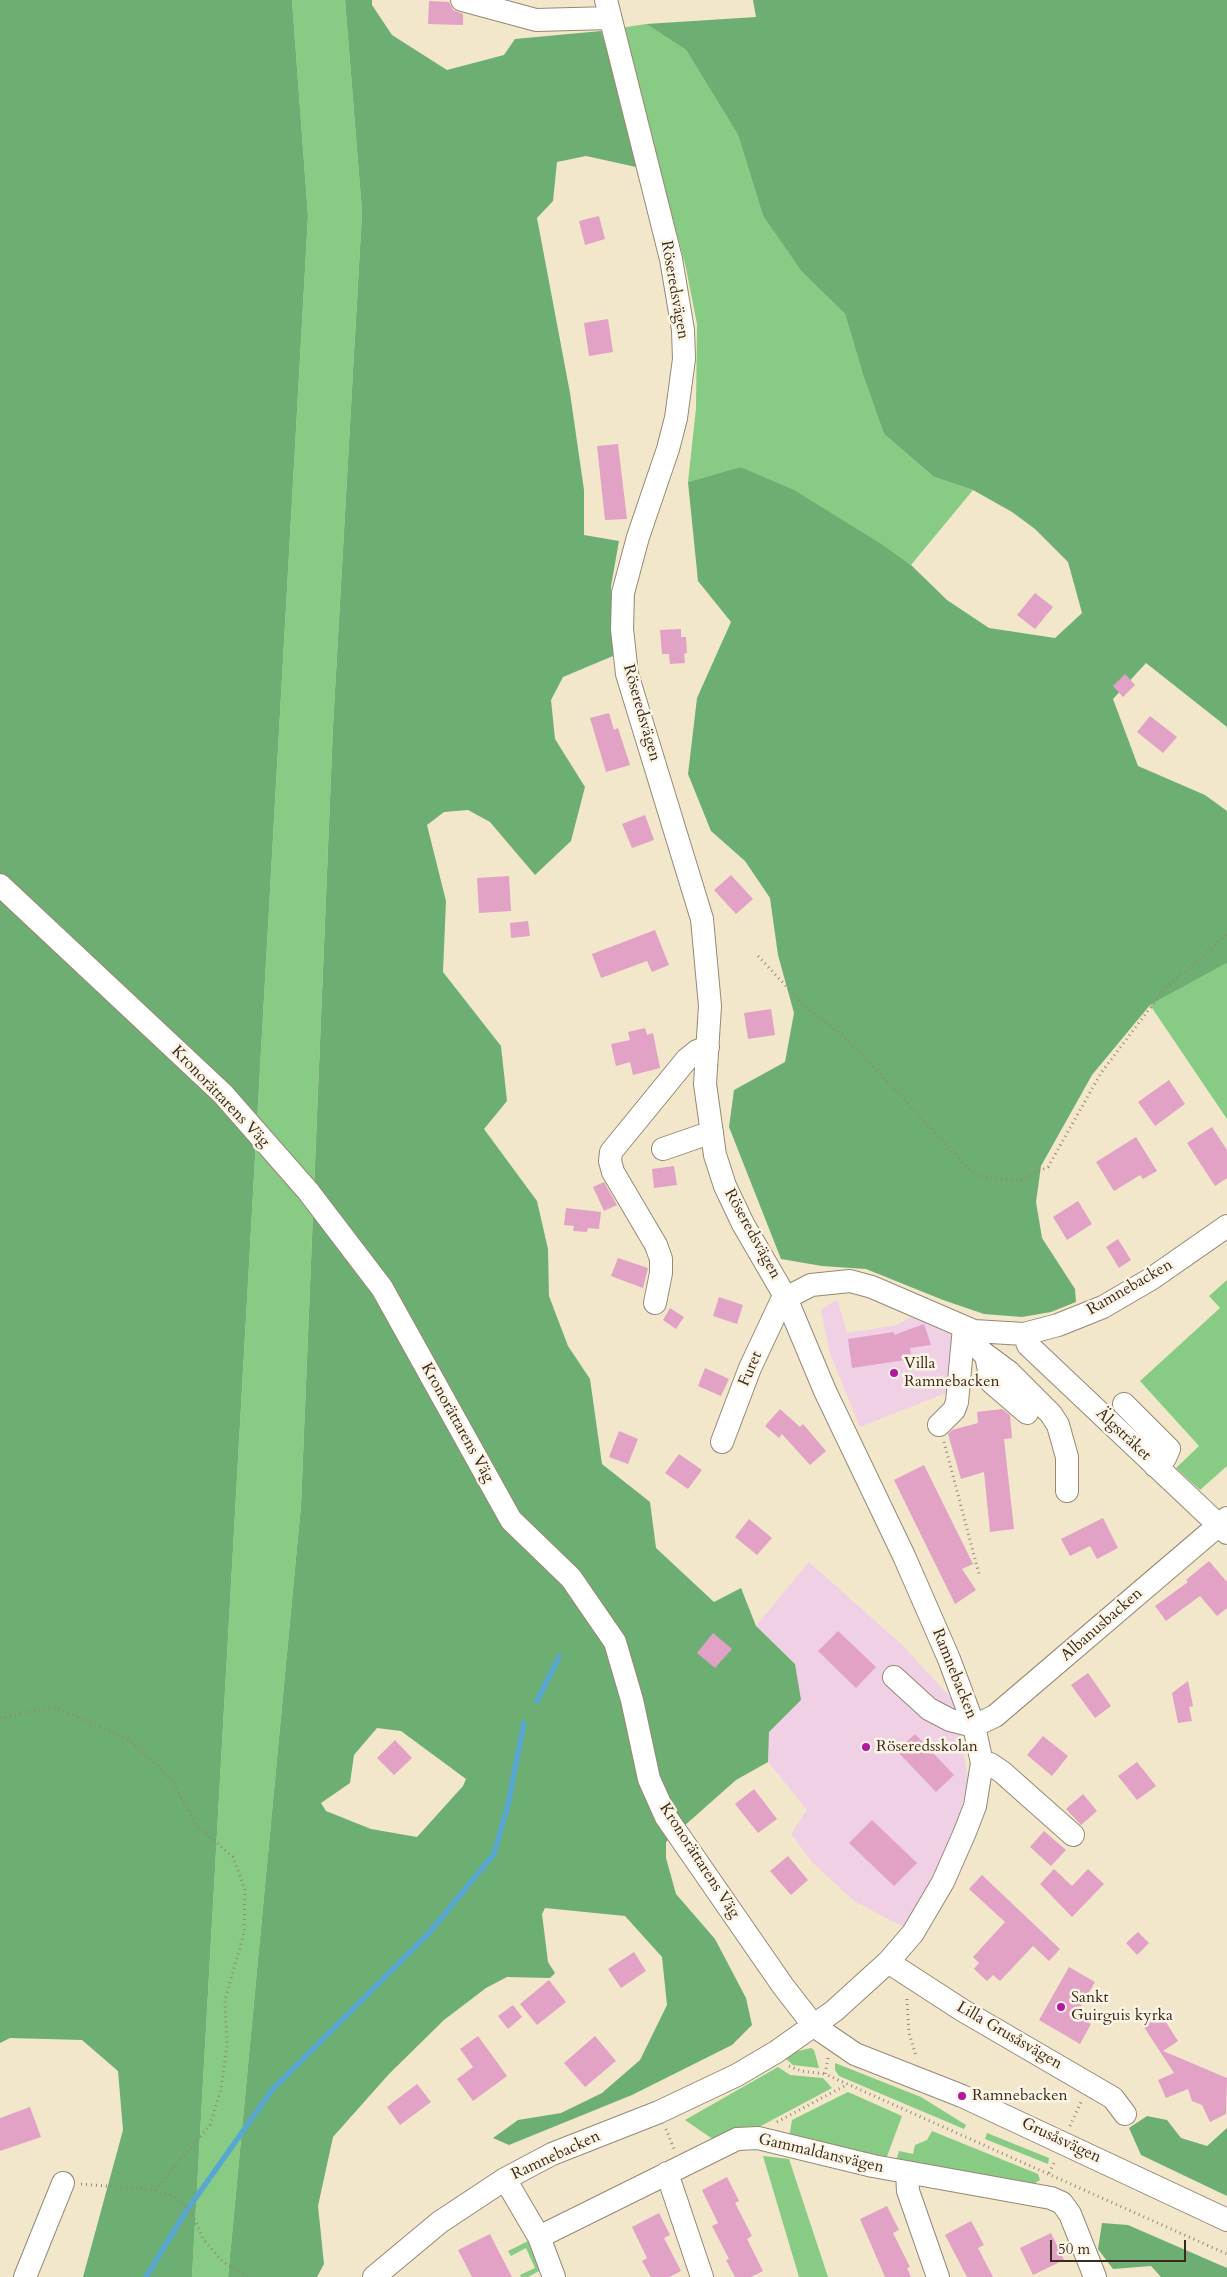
<!DOCTYPE html>
<meta charset="utf-8">
<style>
body{margin:0}
#map{position:relative;width:1227px;height:2277px;overflow:hidden;background:#f2e7cb;font-family:Cardo,serif}
canvas{display:block}
.scale{position:absolute;left:1050px;top:2240px;width:136px;height:22px;box-sizing:border-box;border:2px solid #3b2a1e;border-top:0;padding-left:6px;font-size:15px;line-height:18px;white-space:nowrap;color:#3b2a1e;-webkit-text-stroke:4px #fcf5e5;paint-order:stroke}
</style>
<div id="map">
<canvas width="1227" height="2277"></canvas>
<div class="scale">50 m</div>
</div>
<script>
const ctx = document.querySelector('canvas').getContext('2d');
ctx.lineJoin = 'round';
function fill(path, color) {
  ctx.fillStyle = color;
  ctx.fill(path, 'evenodd');
}
function shape(rows) {
  const path = new Path2D();
  for (const r of rows) {
    path.moveTo(r[0], r[1]);
    for (let i = 2; i < r.length; i += 2) path.lineTo(r[i], r[i + 1]);
  }
  return path;
}
function strokePath(path, color, width, dash) {
  ctx.strokeStyle = color;
  ctx.lineWidth = width;
  ctx.lineCap = dash ? 'butt' : 'round';
  ctx.setLineDash(dash || []);
  ctx.stroke(path);
}
function write(font, color, halo, rows, align = 'center') {
  ctx.font = font + ' Cardo,serif';
  ctx.lineWidth = 5;
  ctx.setLineDash([]);
  ctx.textBaseline = 'middle';
  ctx.strokeStyle = halo;
  ctx.fillStyle = color;
  for (const [text, x, y, turn = 0] of rows) {
    ctx.save();
    ctx.translate(x, y);
    ctx.rotate((+turn || 0) * Math.PI / 180);
    ctx.textAlign = isNaN(turn) ? turn : align;
    if (halo) ctx.strokeText(text, 0, 0);
    ctx.fillText(text, 0, 0);
    ctx.restore();
  }
}
const built = shape([
 [837,1299,847,1333,897,1325,917,1314,951,1333,951,1391,860,1427,830,1354,821,1310],
 [809,1562,902,1645,955,1702,968,1778,954,1838,904,1927,854,1901,812,1862,791,1834,807,1810,768,1762,769,1732,800,1700,795,1664,756,1626]
]);
const green = shape([
 [292,0,345,0,362,212,333,726,301,1505,228,2277,192,2277,308,216],
 [646,24,686,50,738,135,763,216,801,271,845,314,863,375,884,434,934,477,973,490,911,565,886,547,740,467,688,482,696,408,697,324,686,268,663,182,636,167,629,124,601,31],
 [1227,963,1227,1119,1150,1005],
 [1227,1280,1227,1466,1200,1490,1176,1468,1199,1446,1140,1381,1220,1308,1209,1296],
 [811,2048,814,2050,819,2068,793,2065,785,2058,794,2052],
 [835,2063,921,2097,966,2125,964,2129,839,2076,835,2070],
 [778,2067,790,2075,823,2078,832,2088,757,2128,717,2142,685,2120],
 [848,2092,902,2116,886,2159,789,2138,792,2120],
 [932,2131,1038,2174,1040,2180,1030,2186,896,2161,899,2151,913,2154,915,2145,927,2140],
 [987,2133,1049,2158,1048,2164,985,2139],
 [763,2156,789,2159,828,2277,799,2277],
 [528,2241,541,2270,528,2277,521,2277,520,2275,535,2268,526,2248,511,2256,508,2251]
]);
const forest = shape([
 [0,0,292,0,308,216,192,2277,83,2277,123,2130,118,2071,82,2040,10,2038,0,2043],
 [345,0,372,0,372,5,392,35,447,70,504,55,515,39,601,31,629,124,636,167,586,156,557,162,553,201,537,218,570,393,584,490,584,535,619,541,611,586,613,656,563,677,551,700,555,739,585,787,571,841,535,875,490,822,468,810,444,812,427,825,446,901,443,972,501,1046,507,1101,484,1129,537,1201,548,1249,549,1296,568,1346,590,1379,602,1464,650,1502,656,1548,714,1602,741,1588,756,1626,795,1664,801,1700,769,1732,768,1762,736,1780,666,1842,666,1858,676,1894,715,1939,746,1998,752,2025,732,2045,632,2095,509,2145,493,2138,518,2120,561,2113,602,2093,640,2060,667,2005,662,1957,625,1916,545,1908,542,1914,548,1962,555,1973,550,1978,507,1977,486,1988,444,2020,389,2074,333,2137,318,2206,324,2264,317,2277,228,2277,301,1505,333,726,362,212],
 [377,1728,401,1731,466,1779,463,1786,417,1837,371,1829,326,1811,321,1803,350,1783,354,1755],
 [753,0,1227,0,1227,727,1146,663,1113,699,1138,766,1205,795,1227,811,1227,963,1150,1005,1092,1075,1041,1166,1036,1202,1042,1238,1075,1289,1076,1302,1051,1312,1022,1317,984,1314,943,1300,866,1269,822,1266,781,1259,729,1127,734,1090,785,1062,794,1013,778,955,770,898,745,861,711,831,688,774,697,698,731,622,698,581,688,482,740,467,794,490,886,547,911,565,947,600,989,628,1055,638,1082,613,1068,562,1035,529,1012,512,973,490,934,477,884,434,863,375,845,314,801,271,763,216,738,135,686,50,646,24,756,17],
 [1147,2116,1167,2120,1181,2138,1207,2146,1227,2128,1227,2196,1141,2155,1129,2128],
 [1102,2223,1128,2225,1227,2268,1227,2277,1161,2277,1151,2266,1113,2269,1098,2249]
]);
const stream = shape([
 [537,1701,559,1657],
 [146,2277,185,2213,272,2090,429,1933,494,1854,508,1805,524,1723]
]);
const building = shape([
 [429,1,449,2,453,10,463,14,463,25,428,24],
 [599,216,605,239,585,245,579,221],
 [608,319,613,352,589,356,584,323],
 [618,444,627,519,605,520,597,446],
 [1035,593,1053,607,1035,629,1017,615],
 [681,629,681,637,686,637,687,653,684,654,685,663,670,664,669,654,662,654,660,630],
 [1125,674,1135,685,1123,697,1113,686],
 [609,713,614,730,618,728,630,765,606,772,590,718],
 [1150,716,1177,737,1163,753,1137,732],
 [645,815,654,840,632,848,622,824],
 [731,875,753,899,736,914,714,890],
 [509,876,511,911,479,913,477,878],
 [528,921,530,936,511,938,510,923],
 [655,930,669,965,652,972,647,961,601,978,592,954],
 [771,1009,775,1035,748,1039,744,1013],
 [645,1028,647,1035,653,1033,660,1068,633,1075,630,1062,616,1066,611,1044,630,1040,628,1032],
 [1169,1080,1185,1104,1155,1126,1138,1102],
 [1212,1127,1227,1150,1227,1178,1215,1186,1187,1143],
 [1136,1137,1157,1171,1143,1179,1140,1175,1114,1191,1096,1162],
 [674,1166,677,1185,654,1188,652,1169],
 [604,1182,617,1205,604,1211,593,1187],
 [1078,1201,1092,1224,1067,1240,1053,1217],
 [566,1208,601,1212,599,1229,588,1228,587,1232,573,1231,574,1226,564,1225],
 [1118,1239,1131,1260,1119,1268,1106,1247],
 [618,1258,648,1268,643,1288,611,1276],
 [719,1297,743,1305,737,1324,713,1316],
 [670,1308,684,1317,676,1329,663,1320],
 [924,1324,931,1345,910,1348,912,1359,852,1368,848,1339,894,1332,894,1335],
 [705,1368,729,1379,721,1396,698,1386],
 [780,1409,800,1427,803,1424,826,1451,810,1465,782,1434,779,1438,765,1426],
 [1002,1409,1010,1415,1012,1438,1004,1439,1014,1529,990,1532,984,1472,961,1479,948,1434,952,1430,978,1423,977,1412],
 [619,1431,638,1439,628,1464,609,1457],
 [679,1454,702,1470,688,1489,665,1473],
 [924,1465,973,1564,962,1569,976,1590,955,1604,894,1480],
 [1103,1518,1118,1548,1097,1559,1090,1546,1070,1556,1061,1539],
 [749,1519,772,1538,757,1555,735,1537],
 [1209,1561,1227,1582,1227,1608,1217,1616,1200,1596,1166,1621,1155,1606,1188,1582,1186,1580],
 [838,1631,876,1667,856,1688,818,1651],
 [713,1633,732,1649,715,1668,697,1653],
 [1088,1673,1111,1706,1095,1718,1071,1685],
 [1188,1681,1193,1706,1189,1707,1192,1721,1178,1723,1172,1693],
 [915,1734,954,1775,936,1792,897,1751],
 [1043,1736,1068,1756,1052,1776,1027,1755],
 [395,1740,412,1758,394,1775,377,1758],
 [1137,1762,1156,1786,1137,1800,1118,1776],
 [754,1789,777,1819,758,1833,735,1804],
 [1083,1794,1097,1811,1081,1825,1066,1809],
 [872,1820,917,1863,894,1886,849,1843],
 [1044,1831,1066,1850,1051,1866,1030,1847],
 [788,1856,808,1880,791,1895,770,1871],
 [1054,1869,1072,1886,1088,1869,1104,1884,1072,1917,1040,1884],
 [982,1875,1060,1949,1049,1961,1033,1946,1000,1981,993,1975,987,1981,974,1969,979,1963,973,1957,1005,1922,969,1889],
 [1138,1932,1149,1943,1137,1955,1126,1943],
 [634,1952,646,1971,621,1988,608,1969],
 [1069,1967,1095,1982,1076,2015,1091,2024,1080,2044,1039,2020],
 [549,1980,566,2002,537,2025,520,2004],
 [513,2005,522,2017,508,2029,498,2016],
 [1160,2013,1178,2041,1163,2051,1227,2078,1226,2114,1210,2122,1202,2105,1192,2101,1188,2089,1166,2098,1158,2080,1174,2073,1142,2024],
 [478,2036,507,2076,473,2101,457,2079,473,2067,460,2049],
 [595,2036,616,2061,585,2087,564,2063],
 [417,2084,431,2102,400,2125,387,2107],
 [30,2107,41,2137,0,2151,0,2118],
 [727,2177,739,2201,735,2203,752,2236,747,2239,763,2271,751,2277,735,2277,726,2260,729,2259,712,2226,718,2223,702,2190],
 [887,2206,899,2230,893,2233,910,2267,907,2268,911,2277,885,2277,860,2219],
 [659,2213,670,2235,664,2238,681,2271,669,2277,651,2277,642,2261,647,2258,632,2227],
 [971,2221,984,2245,978,2248,993,2277,967,2277,945,2235],
 [1051,2233,1064,2260,1033,2275,1020,2248],
 [490,2234,499,2252,512,2277,472,2277,458,2250]
]);
const path = shape([
 [758,956,802,1003,851,1043,975,1175,1018,1181,1048,1167,1101,1073,1166,987,1227,935],
 [944,1442,979,1574],
 [0,1718,54,1707,128,1739,172,1780,196,1825,233,1857,245,1889,244,1933,225,2000,227,2046,221,2089,210,2125,155,2190],
 [907,1999,909,2033,916,2056],
 [828,2058,825,2074,1227,2254],
 [789,2066,801,2071,825,2074],
 [777,2122,846,2085],
 [1070,2126,1081,2102],
 [666,2129,674,2149],
 [1049,2173,1055,2161],
 [81,2184,155,2190,174,2196,192,2213,203,2239,222,2261,248,2277]
]);
const minor = shape([
 [462,0,536,20,610,18],
 [606,0,671,259,683,330,684,359,676,418,668,449,638,537,623,593,622,629,627,674,702,919,710,1006,705,1084,715,1155,725,1186,743,1224,786,1298,781,1302,750,1368,722,1442],
 [0,885,223,1094,308,1191,382,1288,511,1520,571,1578,615,1642,632,1700,649,1779,666,1817,783,1986,814,2026,855,2054,962,2096,1227,2220],
 [663,1149,712,1132],
 [655,1303,661,1273,661,1259,656,1245,613,1172,610,1161,611,1152,687,1059,697,1051,708,1047],
 [974,1331,977,1346,982,1352,1009,1372,1051,1414,1058,1425,1067,1457,1067,1491],
 [1024,1334,1028,1345,1227,1533],
 [986,1355,991,1382,1027,1413],
 [1124,1404,1169,1449,1165,1458,1155,1466],
 [939,1425,954,1410,957,1402,964,1327],
 [894,1677,929,1709,950,1720,974,1726,995,1716,1227,1518],
 [982,1763,990,1764,1002,1772,1073,1835],
 [888,1962,962,2010,1113,2098,1125,2114],
 [667,2173,702,2277],
 [907,2173,908,2191,938,2277],
 [505,2179,539,2237,554,2277],
 [539,2237,737,2139,758,2138,873,2166,1051,2198,1062,2203,1070,2214,1095,2277],
 [25,2277,63,2183],
 [374,2277,440,2222,505,2179,552,2154,659,2112,737,2075,776,2052,834,2011,888,1962,913,1933,943,1882,965,1832,975,1806,982,1763,974,1726,949,1659,904,1556,825,1391,786,1298,811,1285,850,1281,872,1287,974,1331,1024,1334,1058,1325,1103,1307,1151,1279,1227,1226]
]);
const markers = [
 [894,1373,5,"#b5179e"],
 [866,1747,5,"#b5179e"],
 [1061,2007,5,"#b5179e"],
 [962,2096,5,"#b5179e"]
];
const streetNames = [
 ["Röseredsvägen",674,290,80],
 ["Röseredsvägen",641,713,74],
 ["Kronorättarens Väg",220,1097,46],
 ["Röseredsvägen",752,1234,61],
 ["Ramnebacken",1130,1288,-30],
 ["Furet",751,1369,-67],
 ["Kronorättarens Väg",457,1423,61],
 ["Älgstråket",1123,1435,43],
 ["Albanusbacken",1102,1625,-41],
 ["Ramnebacken",954,1674,68],
 ["Kronorättarens Väg",699,1861,57],
 ["Lilla Grusåsvägen",1009,2036,30],
 ["Grusåsvägen",1061,2141,25],
 ["Gammaldansvägen",821,2154,13],
 ["Ramnebacken",556,2156,-25]
];
const poiNames = [
 ["Villa",904,1364],
 ["Ramnebacken",904,1382],
 ["Röseredsskolan",876,1747],
 ["Sankt",1071,1998],
 ["Guirguis kyrka",1071,2016],
 ["Ramnebacken",972,2096]
];
fill(built, '#f0d0e5');
fill(green, '#87cb84');
fill(forest, '#6daf72');
strokePath(stream, '#57a7d1', 5.5);
fill(building, '#e1a2c5');
strokePath(minor, '#968874', 24);
strokePath(path, '#968874', 3, [1, 4]);
strokePath(minor, '#fff', 22);
for (const [x, y, r, color] of markers) {
  const dot = new Path2D();
  dot.arc(x, y, r, 0, 2 * Math.PI);
  ctx.fillStyle = color;
  ctx.fill(dot);
  strokePath(dot, '#fcf5e5', 2);
}
write('16px', '#3b2a1e', '#fcf5e5', streetNames);
write('16px', '#3b2a1e', '#fcf5e5', poiNames, 'left');
</script>
